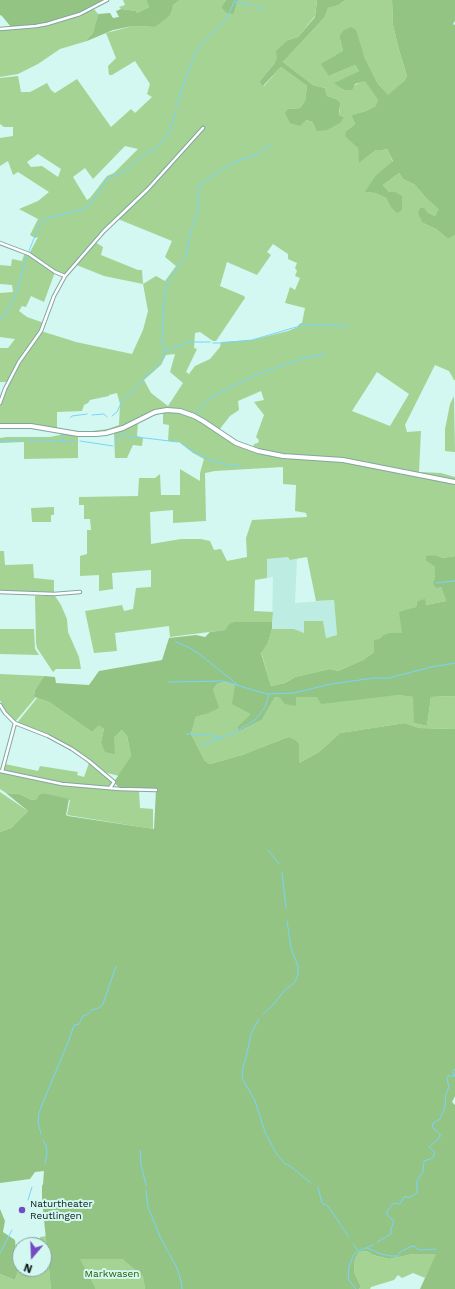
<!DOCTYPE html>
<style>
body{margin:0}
#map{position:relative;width:455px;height:1289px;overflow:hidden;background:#d3f8f1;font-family:"Work Sans",sans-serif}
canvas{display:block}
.north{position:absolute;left:12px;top:1237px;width:40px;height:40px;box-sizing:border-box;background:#d3f8f1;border:1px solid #839f9a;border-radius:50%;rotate:199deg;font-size:11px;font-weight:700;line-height:16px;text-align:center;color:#0c1a18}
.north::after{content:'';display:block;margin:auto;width:14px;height:18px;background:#754ac3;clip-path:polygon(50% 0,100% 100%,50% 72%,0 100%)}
</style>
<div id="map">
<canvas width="455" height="1289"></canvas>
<div class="north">N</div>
</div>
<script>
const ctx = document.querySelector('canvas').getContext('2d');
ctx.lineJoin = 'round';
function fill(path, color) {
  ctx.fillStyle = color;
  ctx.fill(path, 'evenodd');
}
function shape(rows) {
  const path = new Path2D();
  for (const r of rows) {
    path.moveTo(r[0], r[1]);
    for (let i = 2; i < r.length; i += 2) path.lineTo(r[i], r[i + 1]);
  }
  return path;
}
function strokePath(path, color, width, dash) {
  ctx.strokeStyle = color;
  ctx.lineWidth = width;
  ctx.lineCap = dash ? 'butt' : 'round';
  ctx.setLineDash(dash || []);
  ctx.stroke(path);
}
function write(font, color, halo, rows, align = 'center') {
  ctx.font = font + ' "Work Sans",sans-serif';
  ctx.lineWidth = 4;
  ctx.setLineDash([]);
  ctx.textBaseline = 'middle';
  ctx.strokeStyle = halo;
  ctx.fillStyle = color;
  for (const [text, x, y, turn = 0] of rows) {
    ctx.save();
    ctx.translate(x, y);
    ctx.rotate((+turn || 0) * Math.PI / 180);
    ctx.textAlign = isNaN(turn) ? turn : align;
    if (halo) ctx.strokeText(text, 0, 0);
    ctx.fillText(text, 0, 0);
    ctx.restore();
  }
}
const built = shape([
 [288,557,290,560,297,559,295,603,334,600,337,635,326,638,323,621,304,633,294,629,272,629,273,577,267,578,267,559]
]);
const green = shape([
 [123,0,146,0,149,7,137,13,136,11,121,9,119,7,125,5],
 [180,0,226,0,221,7,234,14,238,0,317,0,315,16,298,37,288,40,274,64,259,82,264,86,281,67,307,86,305,101,300,108,288,109,306,120,313,122,344,117,339,115,340,109,336,99,327,96,325,88,313,85,283,62,325,17,328,8,331,7,339,5,345,0,392,0,393,25,399,50,407,76,404,81,388,96,378,84,364,56,340,39,343,51,329,76,355,65,359,71,335,83,340,88,345,90,365,80,378,100,379,103,377,106,366,111,351,115,355,124,346,131,358,148,360,162,376,150,378,151,387,149,393,162,375,176,366,192,375,193,386,198,390,206,395,192,389,192,383,185,399,173,403,179,415,185,426,198,440,209,435,216,427,212,423,223,436,229,448,239,455,235,455,380,454,380,449,371,435,365,405,425,407,432,421,431,419,472,441,473,455,477,455,556,443,558,436,555,426,557,426,561,435,567,435,579,441,587,446,601,426,605,424,600,417,601,416,607,409,610,402,633,383,635,379,639,374,652,363,660,338,671,330,669,295,677,285,683,271,686,261,652,268,643,272,629,294,629,304,633,304,621,323,621,326,638,337,635,334,600,316,601,307,557,290,560,288,557,267,559,267,578,255,580,254,611,273,612,272,622,234,622,229,625,225,630,170,637,169,626,115,633,117,651,94,653,85,611,122,605,124,611,133,609,136,588,151,587,151,570,112,573,113,589,99,591,99,575,80,576,80,556,87,554,87,530,91,530,90,519,84,519,84,505,79,505,79,497,138,496,139,478,155,478,160,474,161,495,180,495,180,469,200,481,200,473,204,459,193,453,179,442,168,441,169,425,163,424,163,413,152,416,138,422,137,436,143,438,142,446,133,445,127,458,115,458,114,433,102,436,78,436,78,458,24,459,24,442,0,443,0,438,7,437,50,437,60,435,62,433,24,428,0,428,0,399,8,382,0,382,0,348,8,348,15,339,0,337,0,293,13,292,12,285,0,284,0,265,11,266,12,259,22,261,25,252,29,254,38,237,35,238,30,235,38,219,19,209,38,201,49,192,18,172,13,175,8,161,0,166,0,138,13,136,13,127,4,127,0,124,0,78,18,76,21,92,30,92,47,83,51,90,55,93,77,79,111,127,131,109,135,113,152,97,147,94,150,84,135,61,112,75,109,75,108,66,116,58,106,33,133,26,155,27,173,5],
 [125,146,138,149,114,173,107,176,90,198,87,200,73,177,85,168,93,179],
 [38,154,61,169,58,177,42,166,31,167,27,162],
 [118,219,172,241,165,257,176,266,165,281,156,276,143,284,142,270,138,270,101,255,103,247,95,242,104,231],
 [273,244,288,254,288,259,297,263,295,268,297,271,295,276,300,278,295,290,290,287,285,303,305,308,302,323,299,324,298,327,288,331,252,340,221,342,220,347,210,359,195,366,189,374,186,372,197,349,194,348,195,333,200,332,213,341,216,341,245,298,244,296,220,286,227,262,257,275,271,255,267,252],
 [74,264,104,276,143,284,148,311,143,330,132,354,76,342,41,331,44,323,27,317,19,311,22,306,26,307,31,296,44,302,55,272,65,276],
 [175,354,170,372,183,383,168,406,151,393,144,380,161,365,166,355],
 [377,372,409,394,390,426,352,411],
 [261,391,264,400,254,402,264,415,256,437,259,440,258,443,254,444,253,448,244,445,228,437,219,430,230,416,239,410,238,401],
 [117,393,120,404,119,425,108,429,84,432,57,428,57,412,82,411,84,405,88,403,90,400,109,396,109,395],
 [283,467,283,484,296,485,295,511,306,513,307,517,252,520,246,538,247,557,227,561,221,549,214,550,210,541,201,539,181,539,151,544,150,512,173,510,173,523,206,521,205,473,215,471],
 [94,9,98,14,93,33,86,40,87,41,60,49,38,64,18,74,0,77,0,30,36,28,79,16],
 [454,396,455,452,454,452,445,451,445,429,450,404],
 [54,507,54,515,51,515,51,522,32,522,31,508],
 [0,551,4,551,5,565,33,564,34,578,54,580,54,594,0,592],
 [35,596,55,596,61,605,67,619,68,632,79,657,81,669,56,669,53,672,37,648,36,643],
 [0,629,34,629,35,649,39,655,0,654],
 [0,674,44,676,35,690,34,695,36,697,15,722,11,719,4,709,0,700],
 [224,682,235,685,252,714,237,727,238,732,262,720,275,697,280,698,296,706,296,697,397,695,414,697,414,723,427,726,431,697,455,696,455,729,419,728,405,723,340,733,319,752,299,763,288,737,242,755,210,764,205,761,191,734,196,717,206,714,213,690,217,684],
 [37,698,49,702,92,732,99,724,104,729,101,742,114,738,122,730,127,736,131,756,119,776,103,772,73,748,17,723],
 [89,763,112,782,111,785,109,787,58,783,4,770,4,769,5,764,38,771,40,766,78,772,77,775,84,777],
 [0,772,55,784,139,791,140,808,153,809,153,829,67,815,70,800,44,793,37,799,32,800,19,794,6,793,0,789],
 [0,792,28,811,11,828,0,832],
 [46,1236,51,1289,0,1289,0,1274,15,1280,18,1271,44,1269,44,1245,41,1245,40,1237],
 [367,1251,373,1255,389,1259,413,1254,437,1254,425,1278,413,1273,402,1278,398,1275,394,1280,371,1287,370,1289,359,1289,361,1287,354,1272,355,1259,359,1252],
 [79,1259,122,1259,143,1277,145,1289,96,1289]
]);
const forest = shape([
 [0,0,106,0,78,13,62,18,38,25,11,27,2,16,0,15],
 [146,0,180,0,173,5,170,15,155,27,133,26,113,30,87,41,86,40,93,33,98,14,110,13,113,18,119,17,116,11,121,9,136,11,137,13,149,7],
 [226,0,238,0,234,14,227,13,221,7],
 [317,0,345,0,339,5,328,8,325,17,283,62,313,85,325,88,327,96,336,99,340,103,339,115,344,117,340,123,327,130,317,131,313,122,306,120,300,126,290,123,285,113,288,109,300,108,305,101,307,86,281,67,263,86,259,82,274,64,277,58,276,51,288,40,298,37,315,17],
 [392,0,455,0,455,21,453,24,455,25,455,235,448,239,436,229,423,223,418,213,420,208,424,208,427,212,435,216,439,209,426,198,415,185,403,179,399,173,383,185,389,192,395,192,402,196,402,210,397,213,390,206,386,198,375,193,365,192,375,176,393,161,387,149,378,151,376,150,359,163,358,148,345,136,346,131,355,124,351,115,366,111,376,106,378,100,365,81,355,84,352,90,345,90,340,88,334,83,359,71,355,65,329,76,321,64,343,51,340,39,340,35,344,30,351,27,356,30,364,56,378,84,388,95,404,81,407,76,399,50,393,25],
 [436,555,443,558,455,556,455,696,431,697,427,726,414,723,413,697,397,695,321,704,317,697,296,697,296,706,285,704,280,698,275,697,262,720,238,732,237,727,251,714,232,704,235,685,224,682,217,684,213,690,219,708,206,714,196,717,191,734,205,761,210,764,242,755,288,737,295,740,299,744,299,763,319,752,340,733,405,723,419,728,455,729,455,1096,452,1102,455,1105,455,1289,420,1289,436,1254,413,1254,389,1259,373,1255,367,1251,359,1252,355,1259,354,1272,361,1287,359,1289,145,1289,143,1277,122,1259,80,1259,96,1289,51,1289,42,1200,42,1186,43,1184,44,1171,35,1172,30,1179,0,1183,0,832,11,828,28,811,6,793,19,794,32,800,37,799,39,795,44,793,69,799,66,815,68,816,154,829,156,790,120,789,114,782,131,756,127,736,122,730,114,738,115,754,105,752,101,742,104,729,99,725,92,732,49,702,37,698,34,696,35,690,44,676,55,677,56,683,89,685,99,671,162,660,169,638,196,635,205,637,210,632,225,630,229,624,234,622,272,622,272,629,268,643,261,653,271,686,285,683,295,677,308,674,330,669,338,671,363,660,374,652,374,640,379,639,383,635,390,633,402,633,399,612,416,607,417,601,425,599,426,605,446,601,441,587,436,588,433,583,435,579,435,567,426,561,426,556],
 [0,1209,5,1221,3,1232,15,1240,18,1271,15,1280,0,1274]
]);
const stream = shape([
 [235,2,252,5],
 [256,6,263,9],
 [176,109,176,105,180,100,180,94,195,54,199,46,226,20,235,0],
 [29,251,40,223,50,217,83,209,90,205,108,178,119,174,130,167,143,155,154,150,165,138,169,134,175,113],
 [0,321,7,312,17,291,27,255],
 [213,343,220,343,252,340,303,325,348,326],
 [165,351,189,342,210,342],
 [195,413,211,398,219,393,258,374,304,358,325,354],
 [92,415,104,414,107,417],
 [112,416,117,412,121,403,157,365,164,357,165,351,162,341,164,300,167,283,186,255,191,230,198,212,198,189,199,185,220,171,235,162,258,154,271,144],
 [70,418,72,416,87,414],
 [26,440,75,441],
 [63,440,64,435],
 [0,441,21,440],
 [80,441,113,446],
 [181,443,189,449,209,460,229,465,240,465],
 [116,444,116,437,120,435,178,442],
 [436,583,455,581],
 [176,642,188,647,198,653,238,685],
 [169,682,223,681,260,692,269,694,294,693,331,684,374,678,389,678,431,667,455,663],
 [187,734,194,734,222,737,232,734,255,720,265,707,269,694],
 [202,743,212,742,220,738],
 [268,850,279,864],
 [282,873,286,908],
 [263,1014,272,1006,285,990,295,982,298,974,298,966,291,948,287,921],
 [259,1019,251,1034,246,1058,243,1067,242,1078,255,1101,265,1132,276,1153,284,1163,290,1166,311,1183],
 [41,1134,38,1122,39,1112,69,1040,74,1025,79,1024,83,1016,88,1014,92,1010,99,1008,103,1004,116,966],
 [43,1140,46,1146,47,1153,45,1164],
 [140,1150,141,1165,146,1185],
 [318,1187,322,1203,328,1206,349,1237],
 [146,1190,148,1207,161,1239,177,1268,181,1281,182,1289],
 [28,1200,32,1187],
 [377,1242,391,1234,391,1229,394,1221,387,1215,387,1212,391,1206,394,1203,400,1204,404,1197,411,1197,417,1193,417,1181,423,1172,424,1161,433,1158,435,1152,429,1147,440,1137,440,1134,432,1127,433,1123,440,1119,445,1107,446,1094,449,1087,447,1079,448,1076,455,1076,453,1072,455,1069],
 [354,1244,357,1250],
 [367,1248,381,1254,391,1256,398,1256,400,1252,410,1247,414,1246,419,1250,436,1249],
 [0,1253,12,1230],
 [356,1289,348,1279,349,1267,354,1254,358,1251,373,1245]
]);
const street = shape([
 [0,29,36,26,47,24,80,14,107,0],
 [0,243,29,254,55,272,65,276],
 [0,403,5,389,19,362,41,331,54,296,65,276,104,231,148,189,203,128],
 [0,592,54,594,80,592],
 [0,705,5,713,15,723,48,736,72,749,89,761,114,782,110,788],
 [0,771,62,784,120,789,156,790],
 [2,771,15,723]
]);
const secondary = shape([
 [0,426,31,426,78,434,96,434,106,433,123,428,155,412,167,410,180,411,194,416,203,421,236,443,258,451,283,456,343,460,455,482]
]);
const markers = [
 [22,1210,4,"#754ac3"]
];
const poiNames = [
 ["Naturtheater",30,1204],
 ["Reutlingen",30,1216]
];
const parkNames = [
 ["Markwasen",112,1274]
];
fill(built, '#bdece3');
fill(green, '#a4d394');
fill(forest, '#94c483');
strokePath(stream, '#79d4fb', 1);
strokePath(street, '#83a6a0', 4.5);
strokePath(secondary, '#83a6a0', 6);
strokePath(street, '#fff', 2.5);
strokePath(secondary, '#fff', 4);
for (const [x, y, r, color] of markers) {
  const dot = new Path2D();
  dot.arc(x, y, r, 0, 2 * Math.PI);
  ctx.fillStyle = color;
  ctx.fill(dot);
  strokePath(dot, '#d3f8f1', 1.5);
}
write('10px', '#0c1a18', '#d3f8f1', poiNames, 'left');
write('10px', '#246000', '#d3f8f1', parkNames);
</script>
